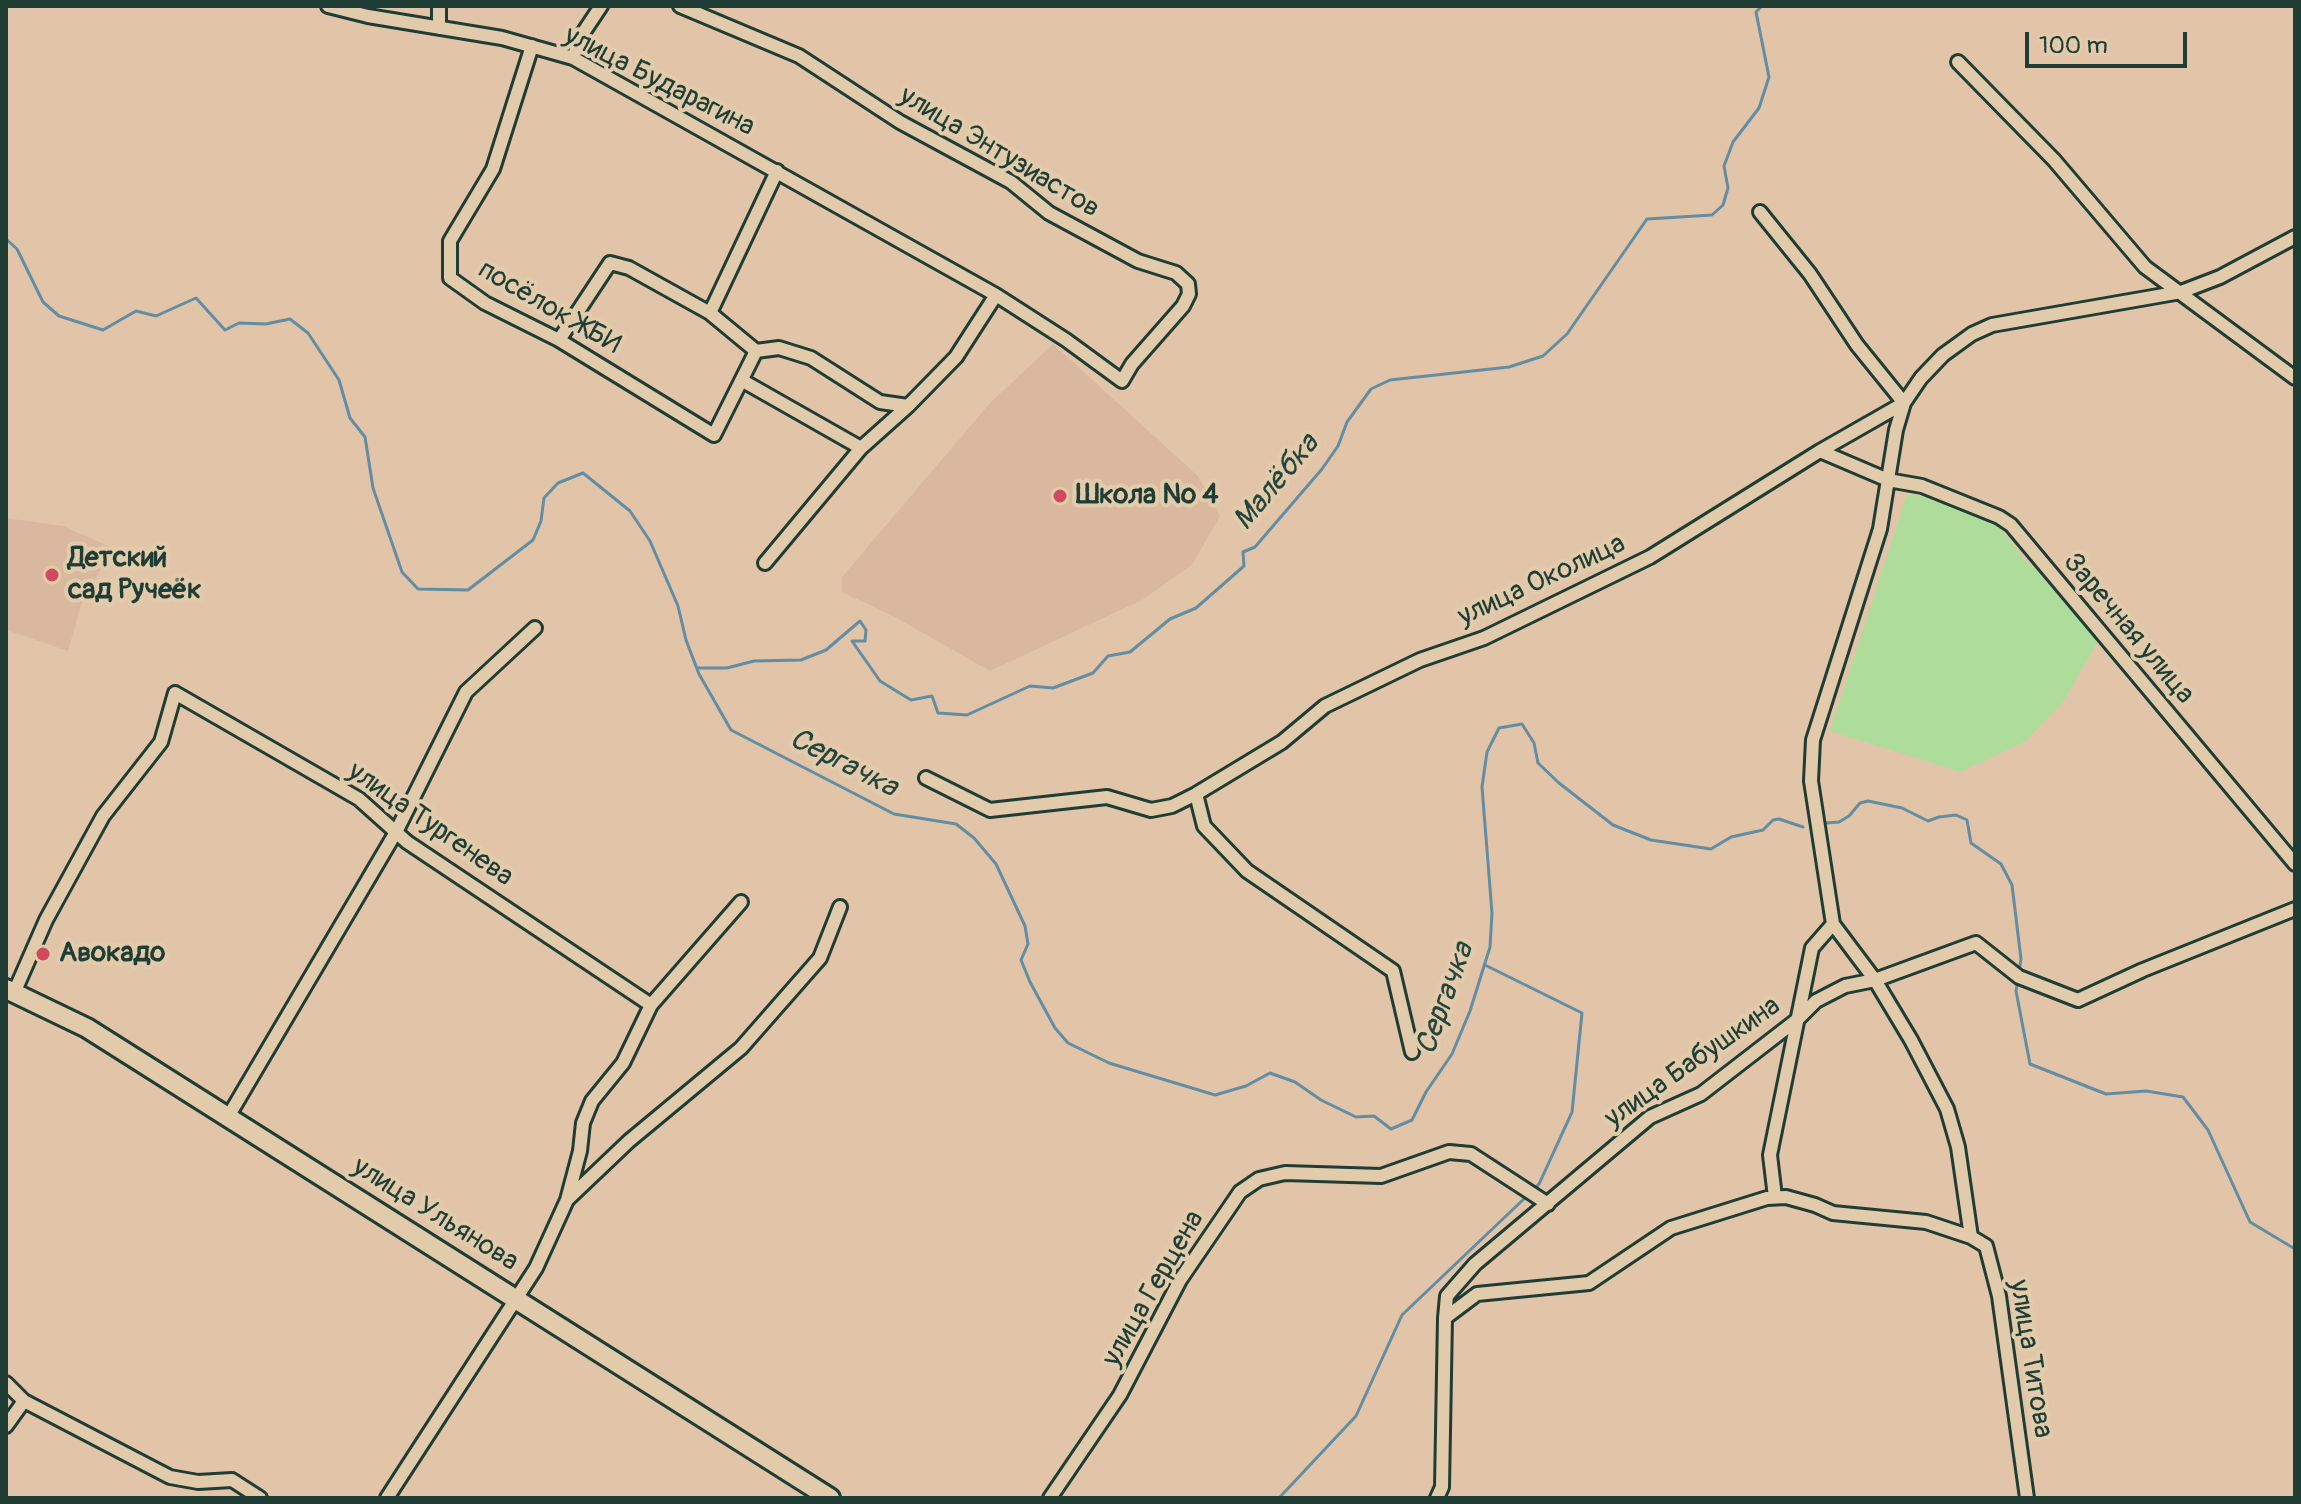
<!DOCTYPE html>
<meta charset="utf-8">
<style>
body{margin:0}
#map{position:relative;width:2301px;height:1504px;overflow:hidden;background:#e2c5a8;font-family:Pangolin,sans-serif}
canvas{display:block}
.frame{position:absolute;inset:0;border:8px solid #1f3d34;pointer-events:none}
.scale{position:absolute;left:2025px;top:32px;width:162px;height:36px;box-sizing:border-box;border:4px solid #1f3d34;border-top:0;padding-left:10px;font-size:24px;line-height:28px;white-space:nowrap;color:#1f3d34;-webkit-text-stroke:6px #e2cbab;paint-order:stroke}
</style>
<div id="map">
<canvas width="2301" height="1504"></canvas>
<div class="frame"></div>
<div class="scale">100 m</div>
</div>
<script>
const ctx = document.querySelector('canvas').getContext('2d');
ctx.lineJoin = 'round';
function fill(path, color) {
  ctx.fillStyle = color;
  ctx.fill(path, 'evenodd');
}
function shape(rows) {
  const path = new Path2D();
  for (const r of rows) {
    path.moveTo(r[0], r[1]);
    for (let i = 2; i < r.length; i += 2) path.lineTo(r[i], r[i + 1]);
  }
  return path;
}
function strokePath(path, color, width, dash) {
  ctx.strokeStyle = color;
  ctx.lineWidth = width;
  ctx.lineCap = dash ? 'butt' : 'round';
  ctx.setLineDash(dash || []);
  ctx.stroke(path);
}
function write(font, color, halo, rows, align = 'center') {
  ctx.font = font + ' Pangolin,sans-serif';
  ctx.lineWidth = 8;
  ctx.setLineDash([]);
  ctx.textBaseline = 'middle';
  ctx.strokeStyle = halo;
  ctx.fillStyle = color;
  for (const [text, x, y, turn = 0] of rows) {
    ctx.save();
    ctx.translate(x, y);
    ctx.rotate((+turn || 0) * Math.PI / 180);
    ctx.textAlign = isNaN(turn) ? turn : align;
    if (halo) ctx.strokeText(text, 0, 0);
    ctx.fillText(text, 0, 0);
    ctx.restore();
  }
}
const built = shape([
 [1053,344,1198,476,1220,516,1192,565,1142,600,990,671,895,617,842,592,842,577,990,403],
 [6,518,63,526,113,548,82,602,68,651,6,630]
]);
const green = shape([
 [1913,494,1973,512,1998,526,2025,561,2045,577,2100,638,2063,702,2026,741,1961,772,1830,731,1906,497]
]);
const stream = shape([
 [6,239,17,249,43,302,59,316,103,330,136,311,156,316,196,298,225,330,239,323,266,324,290,319,308,333,339,380,350,418,365,437,373,488,402,572,418,589,468,590,533,540,541,521,544,498,558,483,583,473,630,511,650,541,678,606,686,640,699,674,731,730,894,814,956,824,974,838,996,864,1025,926,1028,944,1021,960,1030,982,1055,1028,1068,1043,1109,1063,1215,1095,1246,1086,1270,1073,1295,1082,1321,1100,1356,1117,1374,1116,1391,1129,1412,1120,1426,1092,1452,1054,1470,1011,1490,947,1492,913,1482,787,1487,752,1499,728,1522,724,1534,743,1538,763,1559,783,1613,825,1651,840,1711,849,1731,837,1763,830,1773,820,1779,819,1803,827],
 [698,668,727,668,754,661,801,660,826,650,860,621,866,630,865,641,852,641,880,681,911,700,932,696,938,713,967,715,1030,686,1053,688,1093,673,1108,656,1130,652,1170,619,1196,608,1244,566,1243,552,1255,547,1322,469,1338,446,1347,422,1371,389,1390,380,1509,367,1543,356,1567,334,1647,219,1712,215,1723,205,1728,188,1724,166,1733,142,1759,108,1769,77,1756,12,1762,6],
 [1826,823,1839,822,1849,816,1860,803,1868,801,1902,808,1928,821,1939,817,1956,815,1967,820,1971,843,2001,864,2012,885,2021,959,2019,973],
 [1485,965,1582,1013,1572,1112,1539,1184,1532,1191],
 [2018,980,2016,991,2030,1064,2106,1094,2146,1091,2183,1097,2208,1130,2250,1222,2295,1249],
 [1279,1498,1356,1416,1402,1315,1527,1196]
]);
const street = shape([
 [328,6,368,16,502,38,573,58,996,295,1066,340,1122,381,1132,364,1183,306,1189,294,1188,284,1176,273,1138,261,1049,213,1011,182,900,122,799,56,680,6],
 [439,6,439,28],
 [532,46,493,169,450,241,450,278,485,303,559,340,714,435,756,351,710,313,629,268,610,263,559,340],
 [573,58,581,36,601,6],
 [1958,62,2054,160,2145,267,2295,378],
 [1760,212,1810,274,1857,345,1904,403],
 [710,313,777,171],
 [756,351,779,348,811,358,880,402,908,406,956,357,996,295],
 [743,381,861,448,908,406],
 [1820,451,1888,480,1922,486,1999,517,2011,525,2295,864],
 [765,563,861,448],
 [926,778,990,810,1107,797,1151,810,1172,806,1196,794,1282,742,1325,706,1420,660,1484,638,1650,557,1820,451,1904,403],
 [1196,794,1204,826,1247,871,1393,971,1412,1052],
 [14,993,46,920,103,816,161,742,175,693,359,799,407,842,651,1005],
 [228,1117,396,832,466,692,535,628],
 [1775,1197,1770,1155,1812,948,1833,924],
 [567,1200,580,1151,583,1123,592,1101,623,1063,651,1005,741,902],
 [1971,1237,1958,1147,1947,1109,1911,1040,1875,980,1833,924,1811,781,1813,740,1880,529,1896,430,1904,403,1921,378,1943,355,1972,334,1992,325,2181,292,2220,277,2295,237],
 [1445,1318,1447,1296,1475,1264,1650,1117,1701,1094,1798,1019,1816,1001,1845,986,1875,980,1976,943,2019,977,2078,1000,2143,970,2295,909],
 [6,1383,24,1401,170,1477,198,1482,232,1480,260,1498],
 [6,1426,24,1401],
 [387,1498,536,1268,567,1200,629,1141,741,1048,820,958,840,907],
 [1050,1498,1120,1395,1180,1280,1240,1192,1259,1179,1285,1173,1381,1176,1449,1152,1471,1154,1548,1204],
 [1437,1498,1442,1487,1445,1318,1477,1294,1589,1283,1671,1228,1767,1198,1786,1197,1815,1205,1833,1213,1926,1222,1971,1237,1986,1246,1999,1296,2027,1498]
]);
const secondary = shape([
 [6,989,87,1028,830,1498]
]);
const markers = [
 [1060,496,8,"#d1495b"],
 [52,575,8,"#d1495b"],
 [43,954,8,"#d1495b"]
];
const streetNames = [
 ["улица Бударагина",659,82,27],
 ["улица Энтузиастов",999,153,31],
 ["посёлок ЖБИ",549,308,30],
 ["улица Околица",1542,581,-25],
 ["Заречная улица",2128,629,50],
 ["улица Тургенева",430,825,35],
 ["улица Бабушкина",1693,1063,-35],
 ["улица Ульянова",435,1215,32],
 ["улица Герцена",1154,1289,-60],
 ["улица Титова",2030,1359,81]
];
const poiNames = [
 ["Школа № 4",1076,496],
 ["Детский",68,559],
 ["сад Ручеёк",68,591],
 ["Авокадо",59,954]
];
const waterNames = [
 ["Малёбка",1277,483,-50],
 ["Сергачка",843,764,27],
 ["Сергачка",1446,999,-70]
];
fill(built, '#dab8a0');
fill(green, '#aedc9b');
strokePath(stream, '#638da3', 3);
strokePath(street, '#1f3d34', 18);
strokePath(secondary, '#1f3d34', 24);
strokePath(street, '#e2cbab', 12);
strokePath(secondary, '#e2cbab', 18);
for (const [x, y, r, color] of markers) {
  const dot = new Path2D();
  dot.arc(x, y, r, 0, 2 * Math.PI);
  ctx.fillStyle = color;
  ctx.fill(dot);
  strokePath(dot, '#e2cbab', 3);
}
write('28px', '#1f3d34', '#e2cbab', streetNames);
write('bold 28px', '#1f3d34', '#e2cbab', poiNames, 'left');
write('italic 30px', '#25443d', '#e2cbab', waterNames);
</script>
